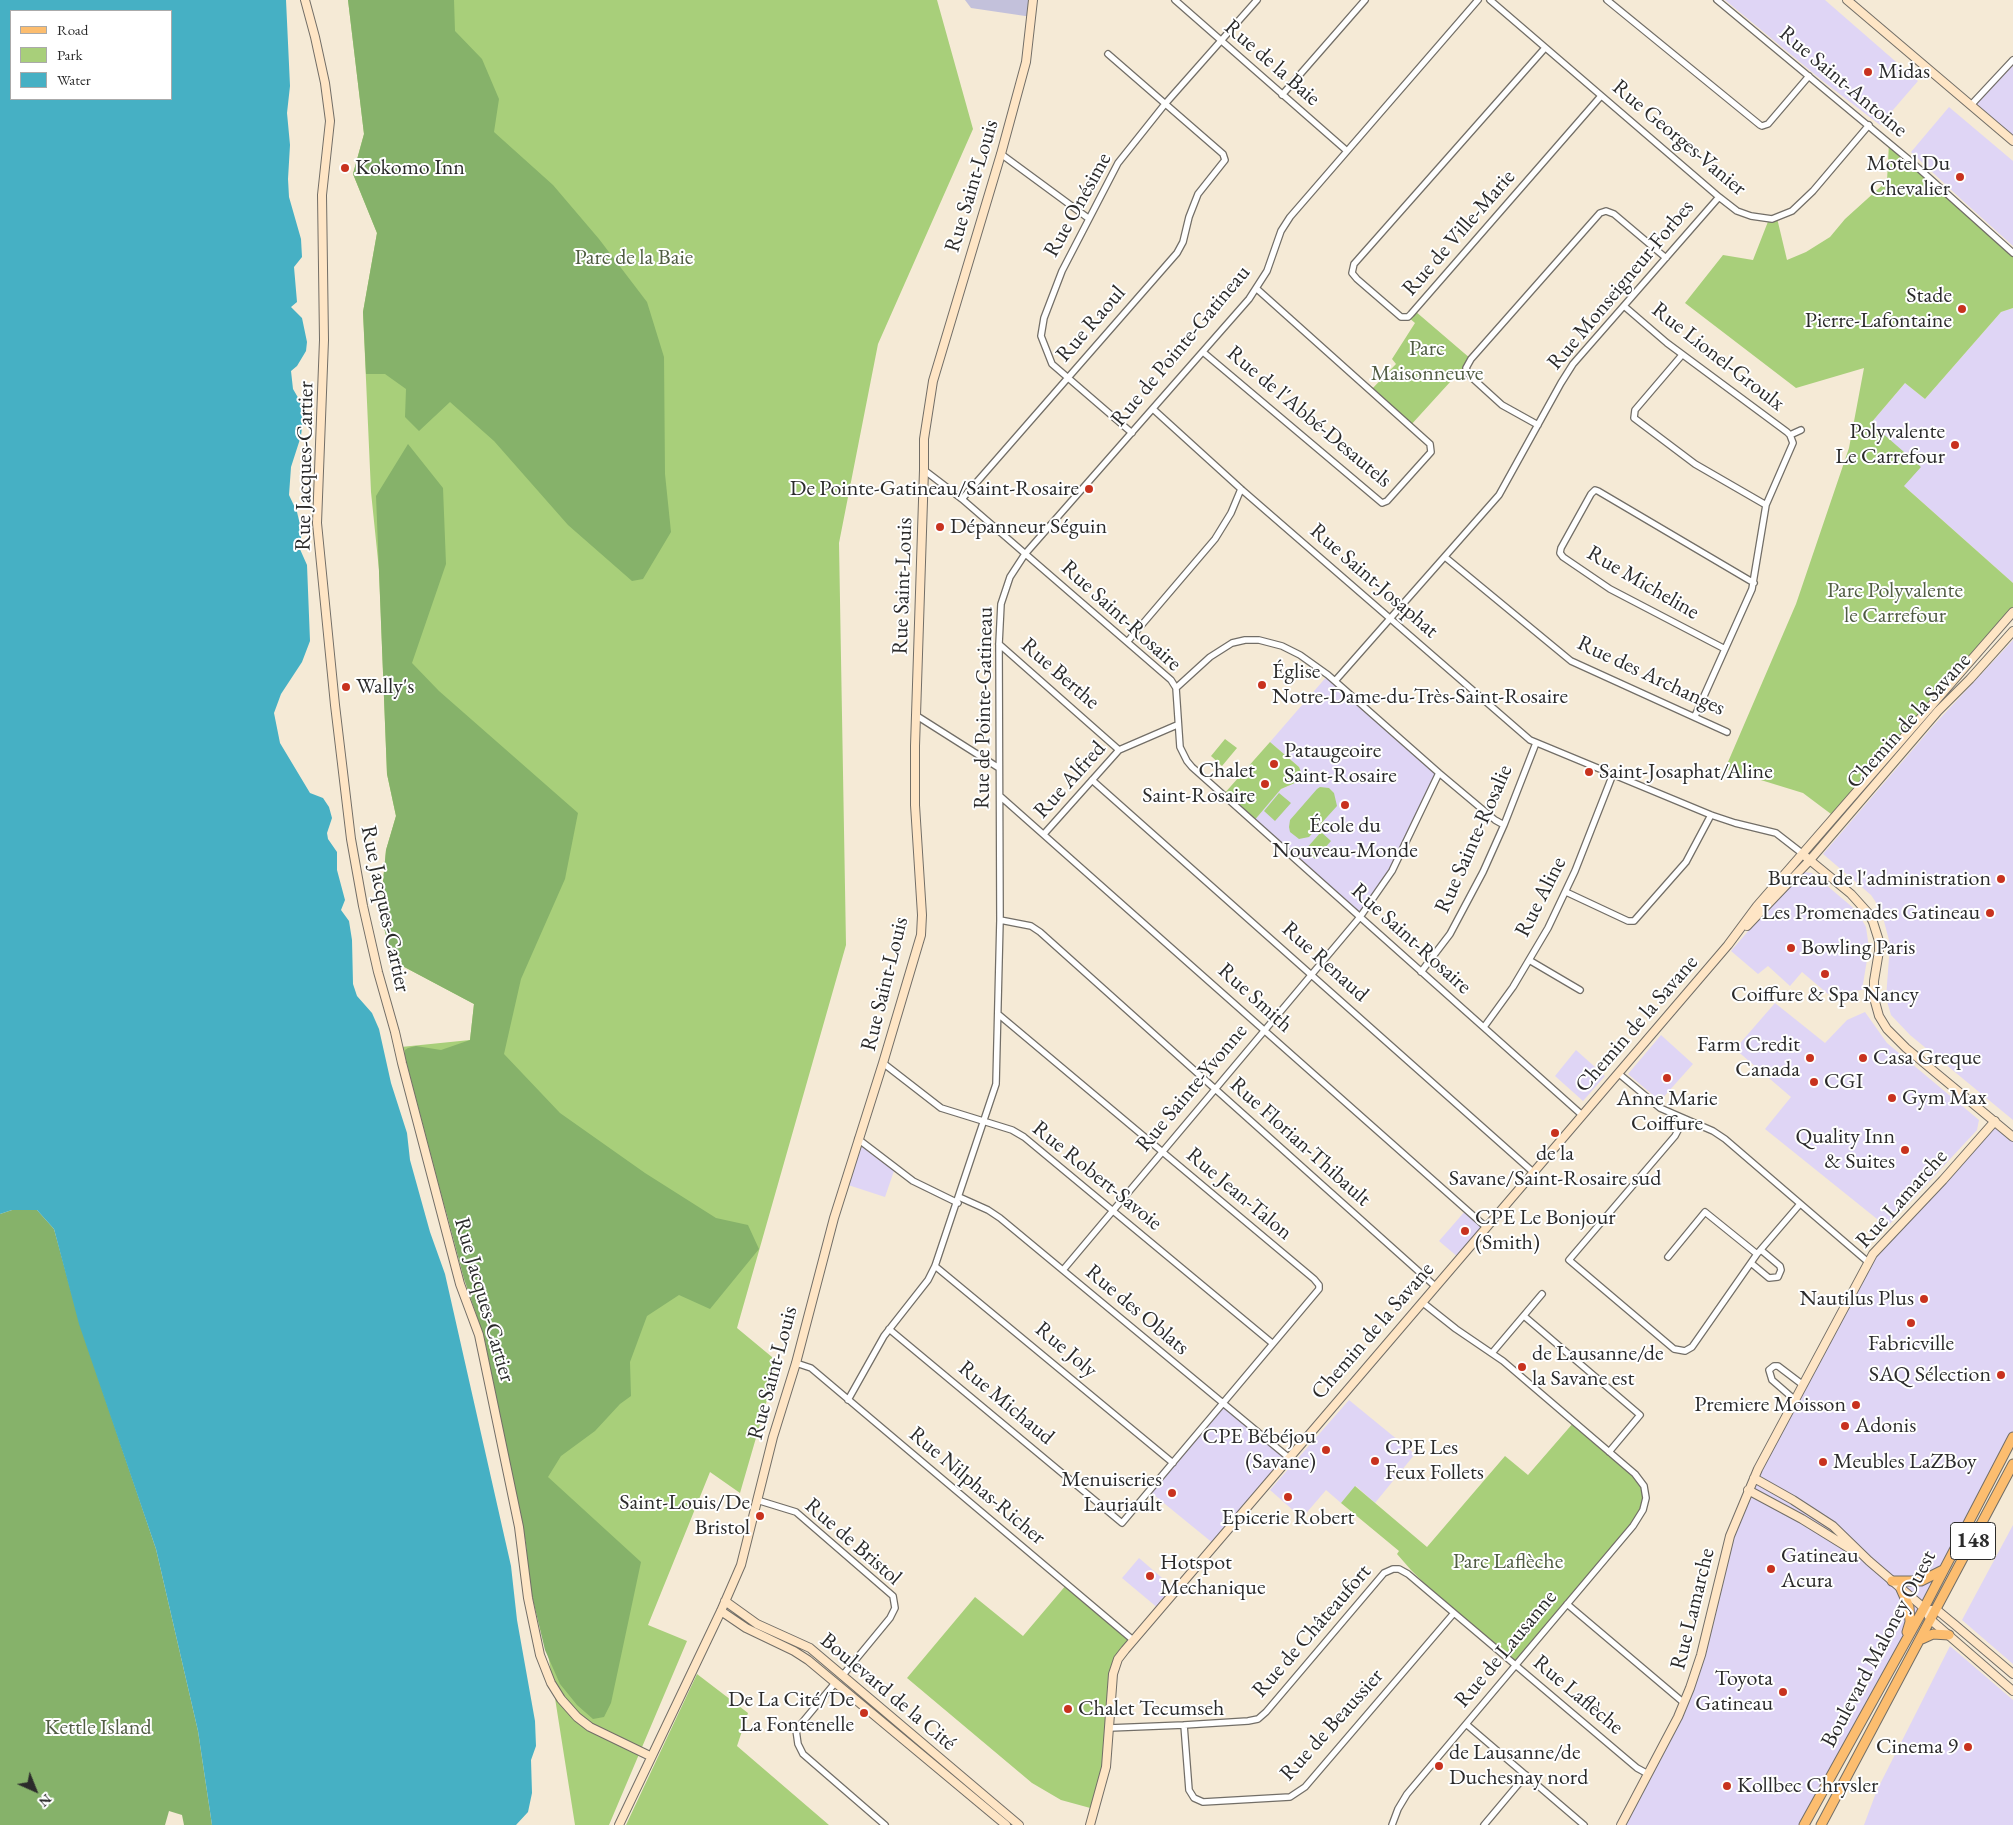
<!DOCTYPE html>
<meta charset="utf-8">
<style>
body{margin:0}
#map{position:relative;width:2013px;height:1825px;overflow:hidden;background:#f5ead6;font-family:"EB Garamond",serif}
canvas{display:block}
.legend{position:absolute;left:10px;top:10px;width:162px;height:90px;box-sizing:border-box;background:#fff;border:1px solid #aaa;margin:0;padding:6px 9px;list-style:none;font-size:15px;color:#2b2b2b}
.legend li{display:flex;align-items:center;gap:10px;height:25px}
.legend b{width:25px;border:1px solid #aaa}
.north{position:absolute;left:10px;top:1765px;width:50px;height:50px;-webkit-text-stroke:4px #fff;paint-order:stroke;rotate:136deg;font-size:14px;font-weight:700;line-height:20px;text-align:center;color:#2b2b2b}
.north::after{content:'';display:block;margin:auto;width:18px;height:22px;background:#2b2b2b;clip-path:polygon(50% 0,100% 100%,50% 72%,0 100%)}
</style>
<div id="map">
<canvas width="2013" height="1825"></canvas>
<ul class="legend">
<li><b style="height:6px;background:#fcbd6f"></b>Road</li>
<li><b style="height:14px;background:#a8cf7a"></b>Park</li>
<li><b style="height:14px;background:#46b0c4"></b>Water</li>
</ul>
<div class="north">N</div>
</div>
<script>
const ctx = document.querySelector('canvas').getContext('2d');
ctx.lineJoin = 'round';
function fill(path, color) {
  ctx.fillStyle = color;
  ctx.fill(path, 'evenodd');
}
function shape(rows) {
  const path = new Path2D();
  for (const r of rows) {
    path.moveTo(r[0], r[1]);
    for (let i = 2; i < r.length; i += 2) path.lineTo(r[i], r[i + 1]);
  }
  return path;
}
function strokePath(path, color, width, dash) {
  ctx.strokeStyle = color;
  ctx.lineWidth = width;
  ctx.lineCap = dash ? 'butt' : 'round';
  ctx.setLineDash(dash || []);
  ctx.stroke(path);
}
function write(font, color, halo, rows, align = 'center') {
  ctx.font = font + ' "EB Garamond",serif';
  ctx.lineWidth = 4;
  ctx.setLineDash([]);
  ctx.textBaseline = 'middle';
  ctx.strokeStyle = halo;
  ctx.fillStyle = color;
  for (const [text, x, y, turn = 0] of rows) {
    ctx.save();
    ctx.translate(x, y);
    ctx.rotate((+turn || 0) * Math.PI / 180);
    ctx.textAlign = isNaN(turn) ? turn : align;
    if (halo) ctx.strokeText(text, 0, 0);
    ctx.fillText(text, 0, 0);
    ctx.restore();
  }
}
const built = shape([
 [1725,0,1825,0,1918,81,1880,125,1824,82],
 [2013,59,2013,141,1971,105],
 [1949,107,2013,161,2013,246,1962,200,1911,152],
 [2013,308,2013,583,1904,486,1871,423,1905,383,1925,399,2001,312],
 [2013,640,2013,1120,1910,1035,1891,1015,1886,998,1890,944,1881,910,1871,895,1823,854,1933,726],
 [1328,675,1439,773,1392,871,1360,917,1253,822,1281,789,1304,779,1299,767,1270,742],
 [1803,872,1812,873,1857,911,1866,927,1869,948,1862,990,1828,994,1802,972,1790,986,1768,966,1758,974,1731,951,1768,908],
 [1775,1003,1825,1043,1847,1020,1865,1012,1887,1043,1979,1120,1977,1130,1887,1227,1765,1129,1791,1097,1735,1049],
 [1661,1035,1693,1064,1660,1101,1628,1074],
 [1576,1050,1605,1076,1583,1101,1555,1076],
 [1995,1121,2013,1137,2013,1437,1804,1825,1621,1825,1684,1703,1734,1523,1868,1262],
 [858,1139,895,1168,885,1197,845,1184],
 [1466,1210,1486,1227,1459,1258,1439,1241],
 [1349,1400,1415,1454,1375,1503,1356,1486,1341,1503,1326,1490,1302,1518,1270,1490],
 [1223,1404,1288,1457,1214,1544,1149,1491],
 [2013,1525,2013,1664,1962,1620],
 [1139,1558,1176,1590,1159,1609,1122,1578],
 [1950,1646,2013,1700,2013,1825,1864,1825,1877,1790]
]);
const industrial = shape([
 [965,0,1033,0,1032,17,971,8]
]);
const green = shape([
 [348,0,937,0,973,129,878,344,839,543,846,945,737,1328,778,1362,740,1493,710,1472,648,1625,687,1641,609,1825,575,1825,520,1476,488,1333,440,1193,401,1047,470,1040,474,1004,393,961,380,913,386,850,396,816,387,774,379,570,371,492,363,312,377,233,353,174,364,134],
 [1889,143,2013,253,2013,308,2001,312,1925,399,1905,383,1871,423,1921,467,1904,486,2013,583,2013,612,1835,817,1803,793,1725,769,1796,604,1849,448,1864,368,1796,388,1685,303,1723,255,1753,260,1769,219,1777,218,1787,260,1806,252,1830,237,1845,219,1887,181],
 [1415,311,1471,359,1410,426,1370,391,1396,364,1392,359,1415,323,1408,317],
 [1225,739,1237,748,1222,766,1211,756],
 [1270,742,1299,767,1304,779,1281,789,1253,822,1223,795],
 [1320,787,1329,788,1334,793,1337,806,1309,837,1299,839,1290,832,1289,827,1290,820,1317,789],
 [1279,793,1291,803,1275,821,1264,811],
 [1321,832,1331,841,1315,859,1305,850],
 [1574,1422,1635,1474,1644,1486,1643,1510,1515,1665,1454,1613,1411,1570,1397,1554,1399,1551,1341,1503,1355,1486,1427,1547,1505,1456,1528,1475],
 [1067,1584,1133,1640,1118,1659,1107,1758,1094,1809,1061,1800,1032,1783,907,1678,975,1597,1023,1636],
 [697,1674,748,1713,737,1746,829,1825,626,1825]
]);
const forest = shape([
 [348,0,454,0,455,31,482,59,499,99,494,132,553,185,599,239,647,302,664,357,665,474,671,532,643,579,632,581,568,525,494,441,450,402,419,431,405,417,406,389,385,374,366,374,363,312,377,233,353,174,364,134],
 [408,444,443,488,446,564,412,663,439,691,578,813,565,879,521,979,504,1054,560,1113,645,1173,716,1218,748,1225,759,1249,710,1309,679,1295,647,1316,630,1362,631,1396,620,1404,595,1431,561,1456,548,1477,641,1562,611,1703,604,1717,593,1719,577,1705,560,1684,545,1650,528,1579,526,1544,521,1517,484,1337,464,1279,405,1056,405,1050,408,1048,416,1046,441,1050,470,1040,474,1004,393,961,380,913,386,850,396,816,387,774,376,496],
 [12,1210,37,1210,54,1229,80,1324,156,1549,198,1731,212,1825,184,1825,182,1815,169,1811,165,1825,0,1825,0,1214]
]);
const water = shape([
 [0,0,286,0,290,86,287,113,290,145,288,179,289,197,301,239,302,257,294,267,297,302,291,307,302,318,307,342,306,351,297,366,291,371,293,389,300,401,303,418,301,436,291,467,289,495,297,512,302,533,299,547,307,565,310,641,302,662,281,694,274,713,280,743,310,793,323,798,329,807,332,818,327,833,328,839,337,852,337,870,345,900,341,910,349,921,352,940,353,984,357,996,372,1013,379,1029,391,1083,407,1133,410,1160,430,1232,445,1274,511,1566,517,1620,535,1721,536,1746,531,1760,532,1793,528,1812,516,1825,212,1825,198,1731,156,1549,79,1324,54,1229,37,1210,12,1210,0,1214],
 [11,11,171,11,171,99,11,99]
]);
const street = shape([
 [1175,0,1347,151],
 [1490,0,1719,197,1737,211,1751,216,1772,219,1792,211,1813,191,1869,125],
 [1607,0,1760,125,1762,126,1768,124,1809,76],
 [1717,0,1907,158,2013,253],
 [1545,48,1354,264,1352,273,1357,279,1401,317,1408,317,1411,314,1601,96],
 [1282,95,1365,0],
 [1971,105,2013,60],
 [1001,154,1088,218],
 [1624,306,1667,343,1787,432,1790,435,1793,443,1766,505,1752,589,1695,716],
 [1203,352,1382,503,1387,501,1431,452,1430,444,1257,289],
 [1682,355,1635,410,1634,418,1695,464,1766,505],
 [1153,409,1241,489,1530,740,1711,815,1735,823,1776,833,1803,854],
 [1538,425,1502,405,1469,375,1466,368,1471,359,1600,213,1606,211,1614,214,1666,258],
 [1132,433,1052,364,1041,336,1044,318,1062,271,1118,163,1165,104,1257,0],
 [1790,435,1801,430],
 [924,470,962,499,1171,680,1176,688,1180,747,1187,761,1192,767,1582,1115],
 [962,499,1177,253,1183,242,1189,217,1198,194,1225,160,1223,154,1108,54],
 [1445,557,1571,661,1727,732],
 [1128,641,1215,539,1231,513,1241,489],
 [999,644,1119,750],
 [1725,649,1610,589,1563,557,1560,553,1561,548,1591,494,1595,490,1598,491,1754,583],
 [1335,681,1499,495,1561,383,1573,364,1719,197],
 [1176,688,1210,657,1232,643,1245,640,1259,640,1282,646,1300,655,1328,675,1439,773,1495,820,1504,825],
 [917,716,999,768],
 [1092,780,1533,1172],
 [1000,796,1486,1227],
 [1044,834,1119,750,1177,725],
 [1566,892,1628,921,1634,921,1686,862,1711,815],
 [1000,920,1031,926,1040,932,1435,1286],
 [1529,960,1580,990],
 [1421,972,1450,934,1483,872,1504,825,1536,743],
 [1484,1027,1513,987,1548,928,1575,871,1613,774],
 [883,1063,941,1108,1012,1130,1024,1137,1272,1343],
 [1618,1073,1660,1108,1713,1131,1725,1139,1868,1262],
 [1684,1119,1675,1136,1569,1260,1674,1349,1685,1351,1692,1347,1757,1254,1800,1204],
 [858,1139,913,1181,958,1203],
 [959,1197,988,1210,1000,1218,1288,1457],
 [1668,1257,1705,1212,1757,1254],
 [1751,1263,1769,1278,1778,1277,1781,1270,1780,1266,1761,1250],
 [935,1266,1173,1463],
 [1063,1270,1360,917,1392,871,1439,773],
 [1524,1316,1640,1415,1609,1452],
 [889,1329,1122,1523,1319,1289,1319,1285,1314,1279,998,1014],
 [1492,1353,1542,1294],
 [796,1363,811,1368,1133,1640],
 [848,1400,884,1336,928,1280,935,1266,996,1084,1000,920,999,644,1001,604,1010,577,1025,554,1249,299,1267,271,1281,231,1290,217,1478,0],
 [1795,1400,1772,1380,1769,1370,1774,1366,1778,1366,1803,1385],
 [757,1500,796,1512,893,1596,895,1608,890,1618,843,1675],
 [1567,1604,1684,1703],
 [835,1683,796,1730,798,1744,803,1754,885,1825],
 [1466,1724,1584,1825],
 [1184,1725,1189,1790,1194,1798,1203,1802,1290,1797,1305,1787,1454,1613],
 [1109,1728,1184,1725,1248,1721,1258,1719,1266,1712,1384,1573,1393,1569,1399,1569,1408,1574,1637,1768,1648,1774],
 [1392,1825,1398,1809,1407,1794,1633,1526,1643,1510,1646,1498,1644,1486,1635,1474,1503,1361,1456,1329,1422,1302],
 [1484,1825,1526,1775]
]);
const secondary = shape([
 [305,0,315,37,325,83,330,121,322,195,324,340,317,523,335,705,351,839,363,906,378,972,395,1032,402,1063,460,1284,479,1335,519,1527,528,1598,540,1655,551,1683,561,1699,577,1717,590,1727,650,1756],
 [1847,0,2013,141],
 [1806,857,1851,894,1869,914,1873,922,1879,941,1879,951,1874,981,1874,998,1879,1016,1887,1029,1906,1048,2013,1137],
 [1747,926,1810,860,1938,711,1970,679,2013,631],
 [1754,1478,1793,1500,1833,1526,1869,1561,1924,1608,1931,1620,2013,1691],
 [1748,1490,1802,1519,1857,1553],
 [725,1601,757,1624,810,1648,1019,1825],
 [1931,1610,1937,1610,1954,1624,2013,1674],
 [721,1611,746,1628,794,1651,808,1660,1006,1825],
 [619,1825,721,1611,741,1565,773,1437,796,1363,834,1218,883,1063,921,935,922,915,915,805,915,746,924,470,924,439,933,381,1001,154,1026,62,1033,0],
 [1090,1825,1106,1767,1113,1674,1118,1659,1125,1650,1728,945,1757,906,2013,612],
 [1621,1825,1678,1717,1690,1688,1701,1655,1730,1536,1758,1469,1873,1254,1943,1180,1995,1121]
]);
const primary = shape([
 [1892,1581,1921,1581,1943,1570],
 [1901,1589,1909,1607,1910,1622,1907,1632],
 [1922,1639,1933,1634,1949,1635],
 [1804,1825,1924,1608,2013,1437],
 [1821,1825,2013,1464]
]);
const markers = [
 [1868,72,5,"#c8321e"],
 [345,168,5,"#c8321e"],
 [1960,177,5,"#c8321e"],
 [1962,309,5,"#c8321e"],
 [1955,445,5,"#c8321e"],
 [1089,489,5,"#c8321e"],
 [940,527,5,"#c8321e"],
 [1262,685,5,"#c8321e"],
 [346,687,5,"#c8321e"],
 [1274,764,5,"#c8321e"],
 [1589,772,5,"#c8321e"],
 [1265,784,5,"#c8321e"],
 [1345,805,5,"#c8321e"],
 [2001,879,5,"#c8321e"],
 [1990,913,5,"#c8321e"],
 [1791,948,5,"#c8321e"],
 [1825,974,5,"#c8321e"],
 [1810,1058,5,"#c8321e"],
 [1863,1058,5,"#c8321e"],
 [1667,1078,5,"#c8321e"],
 [1814,1082,5,"#c8321e"],
 [1892,1098,5,"#c8321e"],
 [1555,1133,5,"#c8321e"],
 [1905,1150,5,"#c8321e"],
 [1465,1231,5,"#c8321e"],
 [1924,1299,5,"#c8321e"],
 [1911,1323,5,"#c8321e"],
 [1522,1367,5,"#c8321e"],
 [2001,1375,5,"#c8321e"],
 [1856,1405,5,"#c8321e"],
 [1845,1426,5,"#c8321e"],
 [1326,1450,5,"#c8321e"],
 [1375,1461,5,"#c8321e"],
 [1823,1462,5,"#c8321e"],
 [1172,1493,5,"#c8321e"],
 [1288,1497,5,"#c8321e"],
 [760,1516,5,"#c8321e"],
 [1771,1569,5,"#c8321e"],
 [1150,1576,5,"#c8321e"],
 [1783,1692,5,"#c8321e"],
 [1068,1709,5,"#c8321e"],
 [864,1713,5,"#c8321e"],
 [1968,1747,5,"#c8321e"],
 [1439,1766,5,"#c8321e"],
 [1727,1786,5,"#c8321e"]
];
const shields = [
 [1973,1541,45]
];
const shieldNames = [
 ["148",1973,1541]
];
const streetNames = [
 ["Rue de la Baie",1272,63,41],
 ["Rue Saint-Antoine",1843,82,40],
 ["Rue Georges-Vanier",1679,138,40],
 ["Rue Saint-Louis",972,186,-73],
 ["Rue Onésime",1078,205,-61],
 ["Rue de Ville-Marie",1459,233,-49],
 ["Rue Monseigneur-Forbes",1621,285,-50],
 ["Rue Raoul",1091,324,-49],
 ["Rue de Pointe-Gatineau",1181,346,-50],
 ["Rue Lionel-Groulx",1718,357,38],
 ["Rue de l'Abbé-Desautels",1309,417,40],
 ["Rue Jacques-Cartier",305,466,-89],
 ["Rue Saint-Josaphat",1374,581,41],
 ["Rue Micheline",1643,583,30],
 ["Rue Saint-Louis",903,586,-88],
 ["Rue Saint-Rosaire",1121,616,42],
 ["Rue Berthe",1060,674,41],
 ["Rue des Archanges",1651,676,25],
 ["Rue de Pointe-Gatineau",984,708,-89],
 ["Chemin de la Savane",1909,721,-48],
 ["Rue Alfred",1070,780,-48],
 ["Rue Sainte-Rosalie",1474,839,-66],
 ["Rue Aline",1541,897,-63],
 ["Rue Jacques-Cartier",385,909,78],
 ["Rue Saint-Rosaire",1411,939,42],
 ["Rue Renaud",1325,962,42],
 ["Rue Saint-Louis",885,984,-76],
 ["Rue Smith",1255,998,42],
 ["Chemin de la Savane",1637,1024,-49],
 ["Rue Sainte-Yvonne",1192,1088,-50],
 ["Rue Florian-Thibault",1300,1142,42],
 ["Rue Robert-Savoie",1097,1176,39],
 ["Rue Jean-Talon",1239,1194,40],
 ["Rue Lamarche",1902,1199,-48],
 ["Rue Jacques-Cartier",484,1300,74],
 ["Rue des Oblats",1137,1310,40],
 ["Chemin de la Savane",1373,1331,-49],
 ["Rue Joly",1066,1350,40],
 ["Rue Saint-Louis",773,1373,-75],
 ["Rue Michaud",1006,1403,40],
 ["Rue Nilphas-Richer",977,1486,40],
 ["Rue de Bristol",853,1542,41],
 ["Rue Lamarche",1693,1609,-76],
 ["Rue de Châteaufort",1312,1631,-49],
 ["Rue de Lausanne",1506,1649,-50],
 ["Boulevard Maloney Ouest",1879,1649,-62],
 ["Boulevard de la Cité",888,1692,40],
 ["Rue Laflèche",1578,1695,40],
 ["Rue de Beaussier",1332,1725,-48]
];
const poiNames = [
 ["Midas",1878,72],
 ["Motel Du",1950,164,"right"],
 ["Chevalier",1950,189,"right"],
 ["Kokomo Inn",355,168],
 ["Stade",1952,296,"right"],
 ["Pierre-Lafontaine",1952,321,"right"],
 ["Polyvalente",1945,432,"right"],
 ["Le Carrefour",1945,457,"right"],
 ["De Pointe-Gatineau/Saint-Rosaire",1079,489,"right"],
 ["Dépanneur Séguin",950,527],
 ["Église",1272,672],
 ["Notre-Dame-du-Très-Saint-Rosaire",1272,697],
 ["Wally's",356,687],
 ["Pataugeoire",1284,751],
 ["Saint-Rosaire",1284,776],
 ["Chalet",1255,771,"right"],
 ["Saint-Rosaire",1255,796,"right"],
 ["Saint-Josaphat/Aline",1599,772],
 ["École du",1345,826,"center"],
 ["Nouveau-Monde",1345,851,"center"],
 ["Bureau de l'administration",1991,879,"right"],
 ["Les Promenades Gatineau",1980,913,"right"],
 ["Bowling Paris",1801,948],
 ["Coiffure & Spa Nancy",1825,995,"center"],
 ["Farm Credit",1800,1045,"right"],
 ["Canada",1800,1070,"right"],
 ["Casa Greque",1873,1058],
 ["CGI",1824,1082],
 ["Gym Max",1902,1098],
 ["Anne Marie",1667,1099,"center"],
 ["Coiffure",1667,1124,"center"],
 ["Quality Inn",1895,1137,"right"],
 ["& Suites",1895,1162,"right"],
 ["de la",1555,1154,"center"],
 ["Savane/Saint-Rosaire sud",1555,1179,"center"],
 ["CPE Le Bonjour",1475,1218],
 ["(Smith)",1475,1243],
 ["Nautilus Plus",1914,1299,"right"],
 ["Fabricville",1911,1344,"center"],
 ["de Lausanne/de",1532,1354],
 ["la Savane est",1532,1379],
 ["SAQ Sélection",1991,1375,"right"],
 ["Premiere Moisson",1846,1405,"right"],
 ["Adonis",1855,1426],
 ["CPE Bébéjou",1316,1437,"right"],
 ["(Savane)",1316,1462,"right"],
 ["CPE Les",1385,1448],
 ["Feux Follets",1385,1473],
 ["Meubles LaZBoy",1833,1462],
 ["Menuiseries",1162,1480,"right"],
 ["Lauriault",1162,1505,"right"],
 ["Saint-Louis/De",750,1503,"right"],
 ["Bristol",750,1528,"right"],
 ["Epicerie Robert",1288,1518,"center"],
 ["Gatineau",1781,1556],
 ["Acura",1781,1581],
 ["Hotspot",1160,1563],
 ["Mechanique",1160,1588],
 ["Toyota",1773,1679,"right"],
 ["Gatineau",1773,1704,"right"],
 ["De La Cité/De",854,1700,"right"],
 ["La Fontenelle",854,1725,"right"],
 ["Chalet Tecumseh",1078,1709],
 ["Cinema 9",1958,1747,"right"],
 ["de Lausanne/de",1449,1753],
 ["Duchesnay nord",1449,1778],
 ["Kollbec Chrysler",1737,1786]
];
const parkNames = [
 ["Parc de la Baie",634,258],
 ["Parc",1427,349],
 ["Maisonneuve",1427,374],
 ["Parc Polyvalente",1895,591],
 ["le Carrefour",1895,616],
 ["Parc Laflèche",1508,1562],
 ["Kettle Island",98,1728]
];
fill(built, '#dfd5f5');
fill(industrial, '#c3c1db');
fill(green, '#a8cf7a');
fill(forest, '#86b26a');
fill(water, '#46b0c4');
strokePath(street, '#726e67', 8);
strokePath(secondary, '#726e67', 10);
strokePath(primary, '#726e67', 11);
strokePath(street, '#fff', 5.5);
strokePath(secondary, '#fee5c5', 8);
strokePath(primary, '#fcbd6f', 9);
for (const [x, y, r, color] of markers) {
  const dot = new Path2D();
  dot.arc(x, y, r, 0, 2 * Math.PI);
  ctx.fillStyle = color;
  ctx.fill(dot);
  strokePath(dot, '#fff', 2);
}
for (const [x, y, w] of shields) {
  const box = new Path2D();
  box.roundRect(x - w / 2, y - 18.5, w, 37, 4);
  ctx.fillStyle = '#fff';
  ctx.fill(box);
  strokePath(box, '#2b2b2b', 1);
}
write('bold 21px', '#2b2b2b', null, shieldNames);
write('22px', '#2b2b2b', '#fff', streetNames);
write('22px', '#2b2b2b', '#fff', poiNames, 'left');
write('22px', '#505c43', '#fff', parkNames);
</script>
